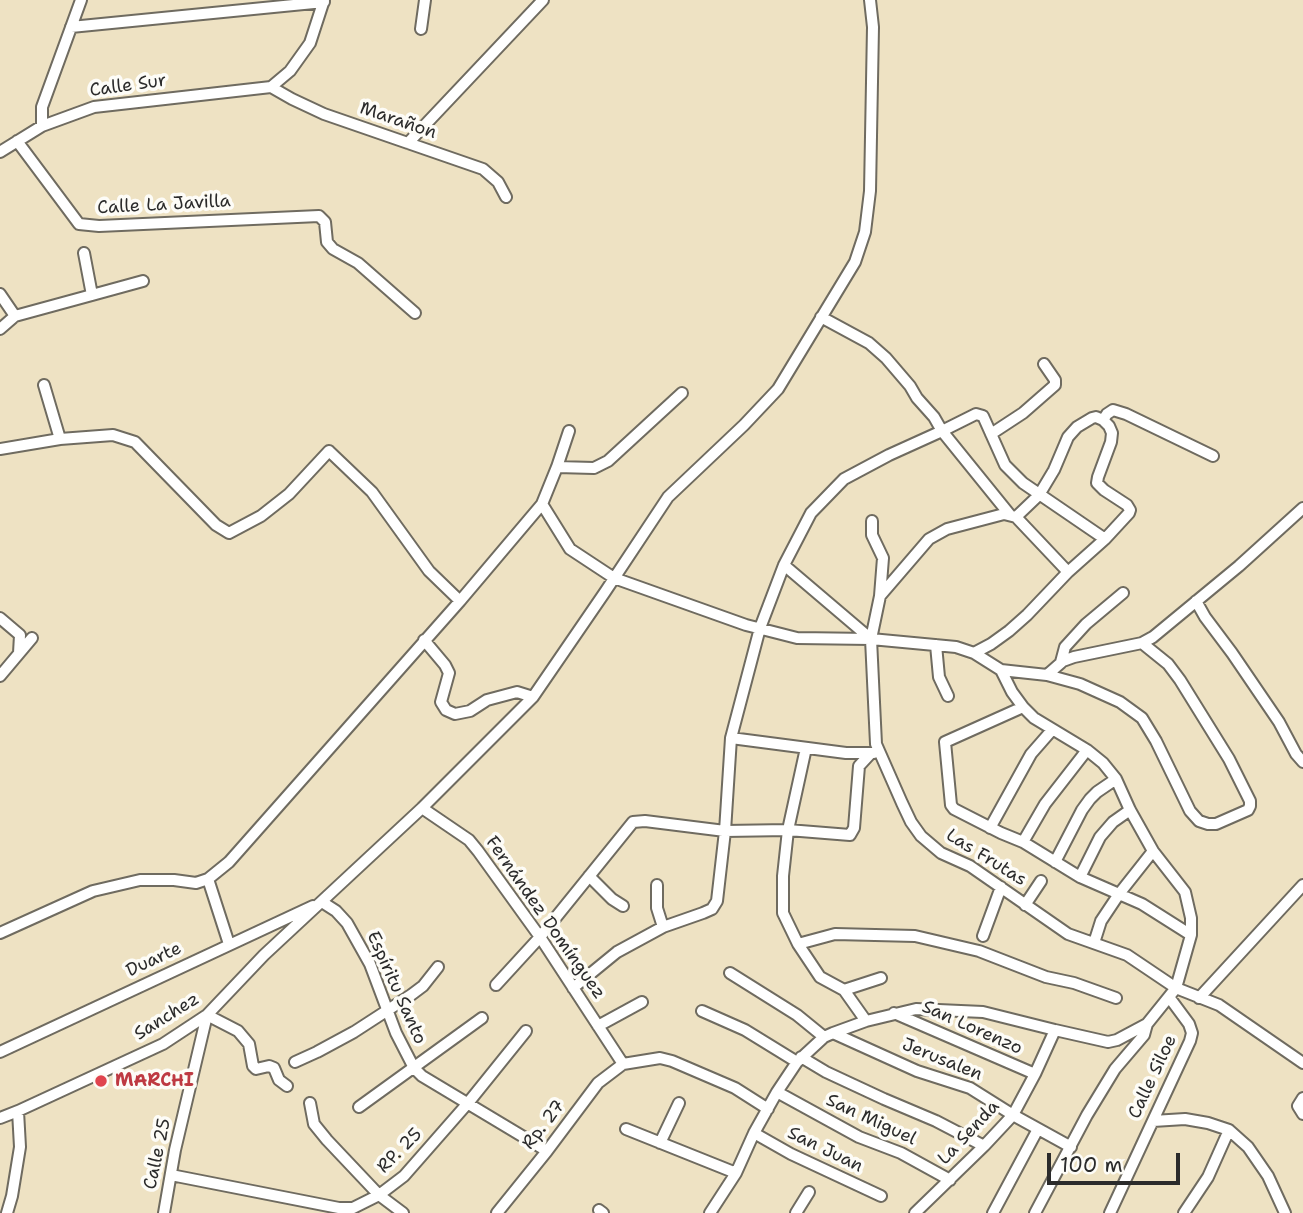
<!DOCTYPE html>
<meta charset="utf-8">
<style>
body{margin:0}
#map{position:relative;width:1303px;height:1213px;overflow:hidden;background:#eee2c3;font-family:"Shantell Sans",sans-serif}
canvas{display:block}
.scale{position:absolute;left:1047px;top:1153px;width:133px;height:32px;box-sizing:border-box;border:4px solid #2b2b2b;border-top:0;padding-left:9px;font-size:21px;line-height:24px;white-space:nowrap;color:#2b2b2b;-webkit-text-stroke:5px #fdfcf7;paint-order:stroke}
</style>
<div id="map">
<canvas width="1303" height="1213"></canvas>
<div class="scale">100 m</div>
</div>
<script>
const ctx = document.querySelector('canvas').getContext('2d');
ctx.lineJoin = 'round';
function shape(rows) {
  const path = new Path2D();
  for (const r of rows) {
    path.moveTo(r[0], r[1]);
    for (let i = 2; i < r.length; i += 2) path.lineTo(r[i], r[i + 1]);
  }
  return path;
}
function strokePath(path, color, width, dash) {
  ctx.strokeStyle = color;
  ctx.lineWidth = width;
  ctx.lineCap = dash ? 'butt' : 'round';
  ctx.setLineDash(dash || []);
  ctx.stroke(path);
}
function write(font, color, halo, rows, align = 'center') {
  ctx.font = font + ' "Shantell Sans",sans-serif';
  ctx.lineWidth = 7;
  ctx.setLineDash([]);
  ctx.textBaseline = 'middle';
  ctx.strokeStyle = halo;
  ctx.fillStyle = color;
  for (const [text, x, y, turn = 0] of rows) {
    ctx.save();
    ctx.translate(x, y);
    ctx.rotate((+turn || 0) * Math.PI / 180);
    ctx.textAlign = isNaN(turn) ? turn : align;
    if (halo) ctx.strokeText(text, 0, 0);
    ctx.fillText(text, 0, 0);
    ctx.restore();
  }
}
const minor = shape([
 [71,27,324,2],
 [421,29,425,0],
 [271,87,292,99,324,114,483,169,498,182,506,197],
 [271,87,290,71,310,43,324,0],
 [42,126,42,107,81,0],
 [17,141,79,224,99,226,319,216,325,222,327,242,333,249,358,263,415,313],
 [408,143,543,0],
 [0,152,42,126,94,107,271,87],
 [0,294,15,316],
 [92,295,143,281],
 [0,329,15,316,92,295,84,253],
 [1103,420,1107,414,1113,410,1126,414,1213,456],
 [569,431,557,467,542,504,570,549,614,578,746,625,797,638,871,639,956,647,974,653,1001,670,1012,692,1023,707,1034,718,1087,750,1103,763,1116,779,1130,810,1153,851,1185,892,1191,918,1191,935,1176,988,1147,1024,1144,1035,1115,1069,1087,1115,1035,1213],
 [991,434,1023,413,1055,385,1055,380,1044,364],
 [60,439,113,435,135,442,216,525,229,533,261,516,289,494,329,451,372,492,429,571,460,601],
 [0,449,60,439,44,385],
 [557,467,594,468,608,461,682,393],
 [1010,515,942,431,976,414,983,416,1005,465,1023,483,1105,539],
 [872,521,872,535,883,558,880,596],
 [784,565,871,639],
 [1068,572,1016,517,1004,514,947,529,929,539,880,596,871,639,876,744,902,803,911,822,921,836,941,853,970,866,1068,934,1127,955,1176,988,1219,1005,1303,1063],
 [1196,601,1205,617,1232,653,1279,722,1296,754,1303,762],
 [0,618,20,635,19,653],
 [424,640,445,665,449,673,441,702,446,710,455,714,470,711,487,700,517,692,533,697],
 [936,645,939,677,948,696],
 [974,653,991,644,1009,631,1027,615,1068,572,1105,539,1129,513,1130,510,1127,505,1104,490,1097,483,1098,477,1111,442,1112,433,1109,426,1103,420,1096,417,1092,418,1077,427,1068,437,1054,470,1039,495,1016,517],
 [1061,662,1065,647,1086,624,1123,593],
 [1001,670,1047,675,1080,684,1120,702,1142,718,1156,741,1190,811,1199,821,1208,824,1216,824,1248,810,1250,806,1250,801,1229,759,1180,680,1168,664,1142,643],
 [1047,675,1063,661,1074,657,1142,643,1153,637,1239,566,1303,508],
 [0,676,32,638],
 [1023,707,945,742,951,805,954,809,1001,833,1023,842,1080,877,1142,904,1191,935],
 [731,738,846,753,874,753],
 [422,808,469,840,478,851,540,937,623,1064],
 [990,828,1031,754,1052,730],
 [1023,842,1045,804,1087,750],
 [1055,862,1082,810,1090,799,1097,792,1116,779],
 [589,876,612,899,623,906],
 [1080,877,1100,837,1113,822,1130,810],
 [208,879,229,944],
 [657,885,657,908,663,927],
 [322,902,336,911,347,923,370,964,396,1033,414,1068,422,1076,547,1151],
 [1025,905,1041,881],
 [0,933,93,891,140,880,174,880,196,883,208,879,229,862,460,601,542,504],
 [983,936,1001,887],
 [1094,943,1101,921,1119,894,1153,851],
 [798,944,783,913,783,876,788,830,850,835,854,828,859,766,871,753],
 [730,973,797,1015,824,1037],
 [496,985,540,937,633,822,645,821,725,831,788,830,806,748],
 [573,988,617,952,663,927,703,913,712,909,717,901,725,831,731,738,760,628,784,565,811,513,844,479,889,455,942,431,934,417,917,398,910,386,886,358,869,343,821,317],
 [844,990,881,978],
 [1199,998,1303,885],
 [702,1011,745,1030,797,1062],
 [894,1013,1035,1074],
 [866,1021,844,990,820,977,798,944,835,934,915,936,979,951,1046,977,1074,983,1116,998],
 [598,1026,642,1002],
 [833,1033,917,1071,970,1088,1013,1115,1071,1147],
 [0,1052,313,906],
 [801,1057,826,1072,884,1099,936,1121,984,1146],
 [295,1062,317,1052,354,1032,411,995,423,986,438,967],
 [777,1092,859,1137,901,1153,950,1180],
 [1303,1098,1298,1106,1303,1114],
 [310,1103,314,1124,327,1140,379,1195,403,1213],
 [359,1107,482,1018],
 [0,1118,18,1111,163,1044,207,1015,264,955,422,808,533,697,605,592,668,497,744,425,778,389,855,262,865,232,870,191,873,27,870,0],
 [1153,1121,1185,1119,1208,1123,1229,1130,1208,1177,1184,1213],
 [626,1129,736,1173],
 [1229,1130,1248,1147,1268,1176,1285,1213],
 [754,1133,791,1154,881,1196],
 [660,1143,679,1103],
 [171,1175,339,1208,353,1208,379,1195,404,1176,468,1103,526,1031],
 [599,1210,603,1213],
 [7,1213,12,1196,20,1147,18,1111],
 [164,1213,175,1150,207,1015,238,1031,249,1044,253,1066,256,1069,269,1066,274,1068,279,1080,287,1086],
 [497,1213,547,1151,598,1083,623,1064,660,1058,672,1061,735,1088,768,1109],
 [710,1213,736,1173,754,1133,777,1092,797,1062,824,1037,833,1033,866,1021,916,1009,983,1012,1055,1030,1108,1042,1117,1040,1147,1024],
 [796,1213,809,1192],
 [915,1213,984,1146,1013,1115,1035,1074,1055,1030],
 [993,1213,1038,1129],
 [1110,1213,1190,1041,1192,1033,1189,1024,1169,997]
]);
const markers = [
 [101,1081,7,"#e0444e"]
];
const streetNames = [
 ["Calle Sur",128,86,-8],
 ["Marañon",398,121,19],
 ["Calle La Javilla",164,205,-3],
 ["Las Frutas",986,858,32],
 ["Fernández Domínguez",545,918,55],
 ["Duarte",154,960,-25],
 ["Espíritu Santo",396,988,66],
 ["Sanchez",167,1017,-32],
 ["San Lorenzo",972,1028,24],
 ["Jerusalen",942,1060,22],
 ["Calle Siloe",1153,1077,-65],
 ["San Miguel",871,1120,25],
 ["Rp. 27",544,1125,-52],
 ["La Senda",969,1133,-47],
 ["San Juan",825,1150,26],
 ["RP. 25",400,1151,-45],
 ["Calle 25",158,1154,-78]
];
const healthNames = [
 ["MARCHI",115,1081]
];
strokePath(minor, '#6f6b60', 14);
strokePath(minor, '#fff', 10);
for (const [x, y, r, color] of markers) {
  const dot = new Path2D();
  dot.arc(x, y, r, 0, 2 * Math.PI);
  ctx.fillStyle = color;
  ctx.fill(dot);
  strokePath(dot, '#fdfcf7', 2.5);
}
write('18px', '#2b2b2b', '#fdfcf7', streetNames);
write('bold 18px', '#be3a42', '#fdfcf7', healthNames, 'left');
</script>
